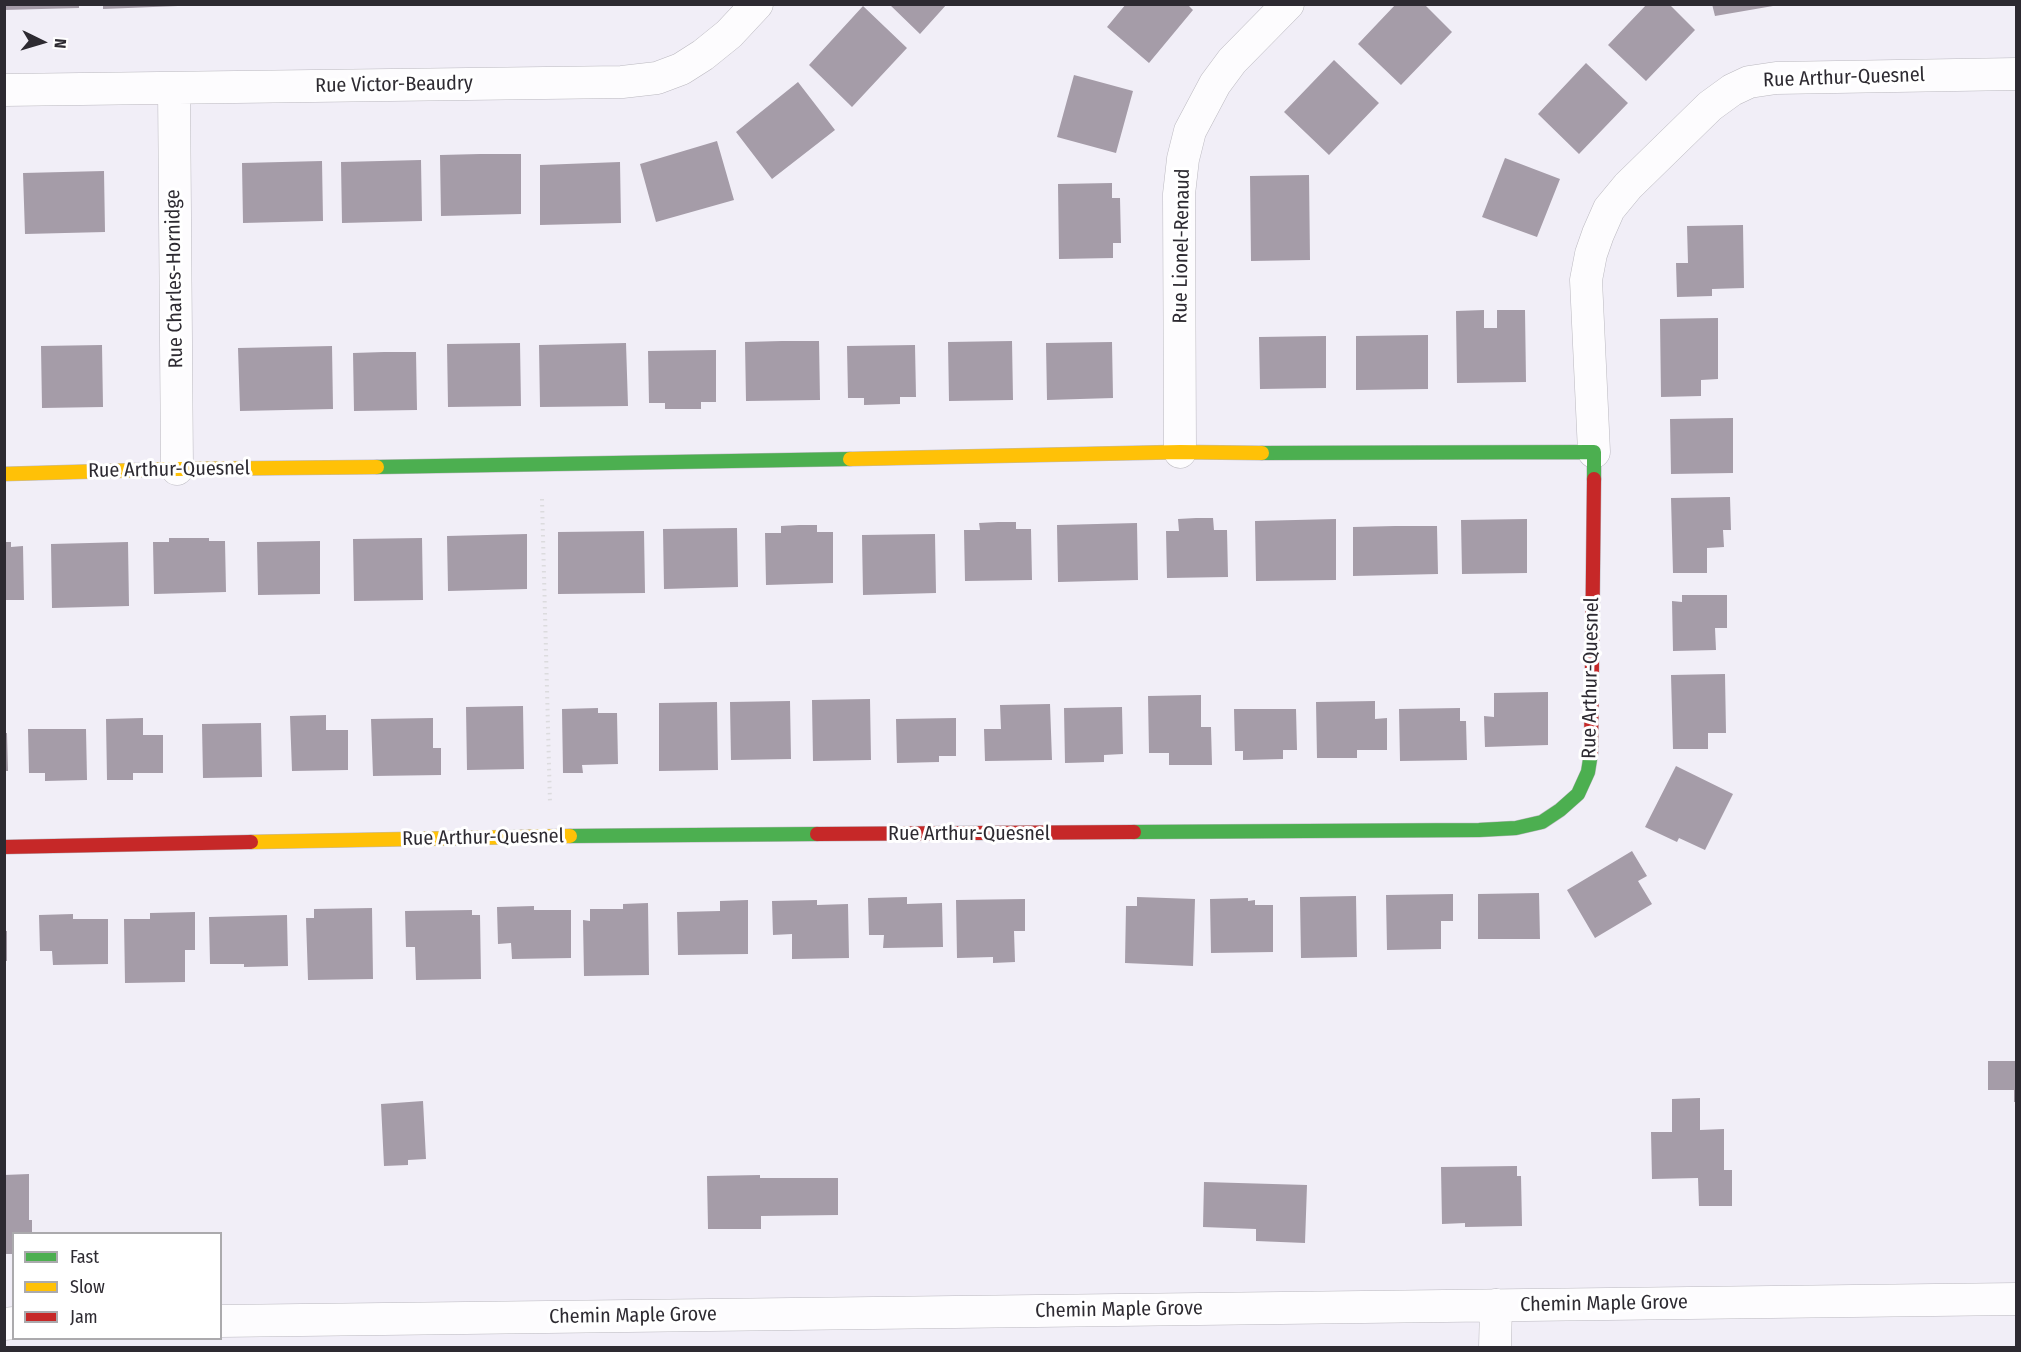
<!DOCTYPE html>
<style>
body{margin:0}
#map{position:relative;width:2021px;height:1352px;overflow:hidden;background:#f1eef7;font-family:"Fira Sans Condensed",sans-serif}
canvas{display:block}
.frame{position:absolute;inset:0;border:6px solid #2d2a31;pointer-events:none}
.legend{position:absolute;left:12px;top:1232px;width:210px;height:108px;box-sizing:border-box;background:#fff;border:2px solid #abaaad;margin:0;padding:8px 10px;list-style:none;font-size:18px;color:#2d2a31}
.legend li{display:flex;align-items:center;gap:12px;height:30px}
.legend b{width:30px;border:2px solid #abaaad}
.north{position:absolute;left:12px;top:12px;width:60px;height:60px;-webkit-text-stroke:4px #fff;paint-order:stroke;rotate:95deg;font-size:16px;font-weight:700;line-height:24px;text-align:center;color:#2d2a31}
.north::after{content:'';display:block;margin:auto;width:21px;height:27px;background:#2d2a31;clip-path:polygon(50% 0,100% 100%,50% 72%,0 100%)}
</style>
<div id="map">
<canvas width="2021" height="1352"></canvas>
<div class="frame"></div>
<ul class="legend">
<li><b style="height:8px;background:#4caf50"></b>Fast</li>
<li><b style="height:8px;background:#ffc107"></b>Slow</li>
<li><b style="height:8px;background:#c62828"></b>Jam</li>
</ul>
<div class="north">N</div>
</div>
<script>
const ctx = document.querySelector('canvas').getContext('2d');
ctx.lineJoin = 'round';
function fill(path, color) {
  ctx.fillStyle = color;
  ctx.fill(path, 'evenodd');
}
function shape(rows) {
  const path = new Path2D();
  for (const r of rows) {
    path.moveTo(r[0], r[1]);
    for (let i = 2; i < r.length; i += 2) path.lineTo(r[i], r[i + 1]);
  }
  return path;
}
function strokePath(path, color, width, dash) {
  ctx.strokeStyle = color;
  ctx.lineWidth = width;
  ctx.lineCap = dash ? 'butt' : 'round';
  ctx.setLineDash(dash || []);
  ctx.stroke(path);
}
function write(font, color, halo, rows, align = 'center') {
  ctx.font = font + ' "Fira Sans Condensed",sans-serif';
  ctx.lineWidth = 6;
  ctx.setLineDash([]);
  ctx.textBaseline = 'middle';
  ctx.strokeStyle = halo;
  ctx.fillStyle = color;
  for (const [text, x, y, turn = 0] of rows) {
    ctx.save();
    ctx.translate(x, y);
    ctx.rotate((+turn || 0) * Math.PI / 180);
    ctx.textAlign = isNaN(turn) ? turn : align;
    if (halo) ctx.strokeText(text, 0, 0);
    ctx.fillText(text, 0, 0);
    ctx.restore();
  }
}
const building = shape([
 [4,4,79,4,79,8,4,10],
 [103,4,178,4,178,6,103,9],
 [889,4,947,4,920,34],
 [1126,4,1187,4,1193,10,1149,63,1107,27],
 [1396,4,1424,4,1452,32,1401,85,1358,44],
 [1647,4,1669,4,1695,30,1646,81,1608,45],
 [1712,4,1773,4,1773,6,1715,16],
 [863,6,907,48,852,107,809,65],
 [1334,60,1379,103,1329,155,1284,112],
 [1586,63,1628,103,1579,154,1538,114],
 [1074,75,1133,91,1116,153,1057,137],
 [798,82,835,130,772,179,736,132],
 [717,141,734,200,656,222,640,164],
 [480,154,521,154,521,214,441,216,440,155],
 [1505,158,1560,179,1537,237,1482,217],
 [421,160,422,221,342,223,341,162],
 [322,161,323,221,243,223,242,163],
 [620,162,621,223,540,225,540,165],
 [104,171,105,232,25,234,23,173],
 [1309,175,1310,260,1251,261,1250,176],
 [1112,183,1112,198,1120,198,1121,243,1113,243,1113,258,1059,259,1058,184],
 [1743,225,1744,288,1712,289,1712,296,1677,297,1676,263,1688,263,1687,226],
 [1484,310,1484,328,1497,328,1497,310,1525,310,1526,382,1457,383,1456,311],
 [1718,318,1718,379,1701,380,1701,396,1661,397,1660,319],
 [1428,335,1428,389,1356,390,1356,336],
 [1326,336,1326,388,1260,389,1259,337],
 [782,341,819,341,820,400,746,401,745,342],
 [1012,341,1013,400,949,401,948,342],
 [1112,342,1113,398,1047,400,1046,343],
 [520,343,521,406,448,407,447,344],
 [626,343,628,406,540,407,539,345],
 [102,345,103,407,42,408,41,346],
 [915,345,916,397,900,397,900,404,864,405,864,398,848,398,847,346],
 [332,346,333,409,240,411,238,348],
 [716,350,716,402,701,402,701,409,665,409,665,403,649,403,648,351],
 [384,352,416,352,417,410,354,411,353,353],
 [1733,418,1733,473,1671,474,1670,419],
 [1730,497,1731,530,1723,530,1724,547,1707,548,1707,573,1673,573,1671,498],
 [1196,518,1213,518,1214,530,1227,530,1228,577,1167,578,1166,531,1179,531,1178,519],
 [1336,519,1336,580,1256,581,1255,521],
 [1527,519,1527,573,1462,574,1461,520],
 [998,522,1016,522,1016,529,1031,529,1032,580,965,581,964,530,980,530,979,523],
 [1137,523,1138,580,1058,582,1057,525],
 [799,525,817,525,817,532,833,532,833,583,766,585,765,533,781,533,781,526],
 [1395,526,1437,526,1438,574,1353,576,1353,527],
 [737,528,738,587,664,589,663,529],
 [644,531,645,593,558,594,558,532],
 [527,534,527,589,448,591,447,536],
 [935,534,936,593,863,595,862,535],
 [169,538,209,538,209,541,225,541,226,592,154,594,153,542,169,542],
 [422,538,423,600,354,601,353,539],
 [320,541,320,594,258,595,257,542],
 [4,542,11,542,11,547,23,546,24,600,4,600],
 [128,542,129,606,52,608,51,544],
 [1682,595,1727,595,1727,628,1715,628,1716,650,1673,651,1672,601,1682,602],
 [1725,674,1726,733,1708,733,1708,749,1673,749,1671,675],
 [1548,692,1548,745,1485,747,1484,716,1494,717,1494,693],
 [1201,695,1201,727,1211,727,1212,765,1169,765,1169,753,1149,753,1148,696],
 [870,699,871,760,813,761,812,700],
 [790,701,791,759,731,760,730,702],
 [1375,701,1375,719,1387,718,1387,750,1357,750,1357,758,1317,758,1316,702],
 [717,702,718,770,659,771,659,703],
 [1050,704,1052,760,985,761,984,729,1001,729,1000,705],
 [523,706,524,769,467,770,466,707],
 [1122,707,1123,754,1104,755,1104,762,1065,763,1064,708],
 [598,708,598,713,617,713,618,764,582,765,583,773,563,773,562,709],
 [1460,708,1460,721,1466,721,1467,760,1400,761,1399,709],
 [1234,709,1296,709,1297,750,1283,750,1283,759,1243,760,1243,751,1235,751],
 [326,715,326,730,348,730,348,770,292,771,290,716],
 [143,718,143,735,163,735,163,773,133,773,133,780,107,780,106,719],
 [433,718,433,748,441,748,441,775,373,776,371,719],
 [956,718,956,756,939,756,939,762,897,763,896,719],
 [261,723,262,777,203,778,202,724],
 [28,729,86,729,87,780,45,781,45,773,29,773],
 [4,733,7,733,8,771,4,771],
 [1676,766,1733,794,1705,850,1679,838,1677,842,1645,827],
 [1632,851,1647,876,1638,881,1652,904,1595,938,1567,890],
 [1539,893,1540,939,1478,939,1478,894],
 [1453,894,1453,921,1441,921,1441,949,1387,950,1386,895],
 [1356,896,1357,957,1301,958,1300,897],
 [907,897,907,904,942,903,943,947,883,948,884,935,869,935,868,898],
 [1137,897,1195,899,1193,966,1125,963,1126,906,1137,906],
 [1248,898,1248,901,1255,900,1255,905,1273,905,1273,952,1211,953,1210,899],
 [1025,899,1025,931,1014,931,1015,962,993,963,993,957,957,958,956,900],
 [748,900,748,954,678,955,677,912,720,911,720,901],
 [817,900,817,905,848,904,849,958,792,959,792,934,773,935,772,901],
 [648,903,649,975,584,976,583,920,590,921,590,909,623,909,623,904],
 [534,906,534,910,571,910,571,958,512,959,511,943,498,944,497,907],
 [372,908,373,979,308,980,306,918,314,918,314,909],
 [472,910,472,915,480,915,481,979,416,980,415,947,406,947,405,911],
 [195,912,195,950,185,950,185,982,125,983,124,919,150,919,150,913],
 [73,914,73,919,108,919,108,964,53,965,52,951,40,951,39,915],
 [287,915,288,966,244,967,244,964,210,964,209,917],
 [4,931,7,931,7,961,4,961],
 [1988,1061,2016,1061,2016,1102,2014,1102,2014,1090,1988,1090],
 [1700,1098,1700,1130,1724,1129,1724,1170,1732,1170,1732,1206,1699,1206,1698,1178,1652,1179,1651,1132,1672,1132,1672,1099],
 [423,1101,426,1159,408,1160,408,1165,384,1166,381,1104],
 [1517,1166,1517,1176,1521,1176,1522,1226,1465,1227,1465,1223,1442,1224,1441,1167],
 [29,1174,29,1220,32,1220,32,1233,14,1233,14,1254,4,1254,4,1175],
 [760,1175,760,1178,838,1178,838,1215,761,1216,761,1229,708,1229,707,1176],
 [1204,1182,1307,1185,1305,1243,1256,1241,1256,1229,1203,1227]
]);
const path = shape([
 [542,499,550,803]
]);
const street = shape([
 [174,88,177,469],
 [4,90,622,82,657,78,681,69,703,55,729,34,757,4],
 [1180,452,1179,194,1183,159,1190,131,1215,84,1232,61,1288,4],
 [1594,452,1586,280,1591,254,1598,234,1609,209,1628,186,1710,106,1732,90,1749,82,1776,78,2016,74],
 [220,1321,2016,1299],
 [4,1324,14,1323],
 [1495,1348,1496,1305]
]);
const fast = shape([
 [1262,453,1594,452,1594,479],
 [377,467,850,459],
 [1134,832,1479,830,1516,828,1542,822,1560,810,1578,794,1588,772,1591,753],
 [570,836,817,834]
]);
const slow = shape([
 [850,459,1180,452,1262,453],
 [4,474,177,469,377,467],
 [251,842,570,836]
]);
const jam = shape([
 [1591,753,1594,479],
 [817,834,1134,832],
 [4,847,251,842]
]);
const streetNames = [
 ["Rue Arthur-Quesnel",1844,78,-2],
 ["Rue Victor-Beaudry",394,85,-1],
 ["Rue Lionel-Renaud",1182,246,-89],
 ["Rue Charles-Hornidge",175,279,-91],
 ["Rue Arthur-Quesnel",169,470,-1],
 ["Rue Arthur-Quesnel",1591,678,-89],
 ["Rue Arthur-Quesnel",969,834],
 ["Rue Arthur-Quesnel",483,838,-1],
 ["Chemin Maple Grove",1604,1304,-1],
 ["Chemin Maple Grove",1119,1310,-1],
 ["Chemin Maple Grove",633,1316,-1]
];
fill(building, '#a59ca8');
strokePath(street, '#bab8bf', 33);
strokePath(fast, '#bab8bf', 15);
strokePath(slow, '#bab8bf', 15);
strokePath(jam, '#bab8bf', 15);
strokePath(path, '#dcdbde', 4, [1.5, 4.5]);
strokePath(street, '#fdfcfe', 32);
strokePath(fast, '#4caf50', 14);
strokePath(slow, '#ffc107', 14);
strokePath(jam, '#c62828', 14);
write('20px', '#2d2a31', '#fff', streetNames);
</script>
